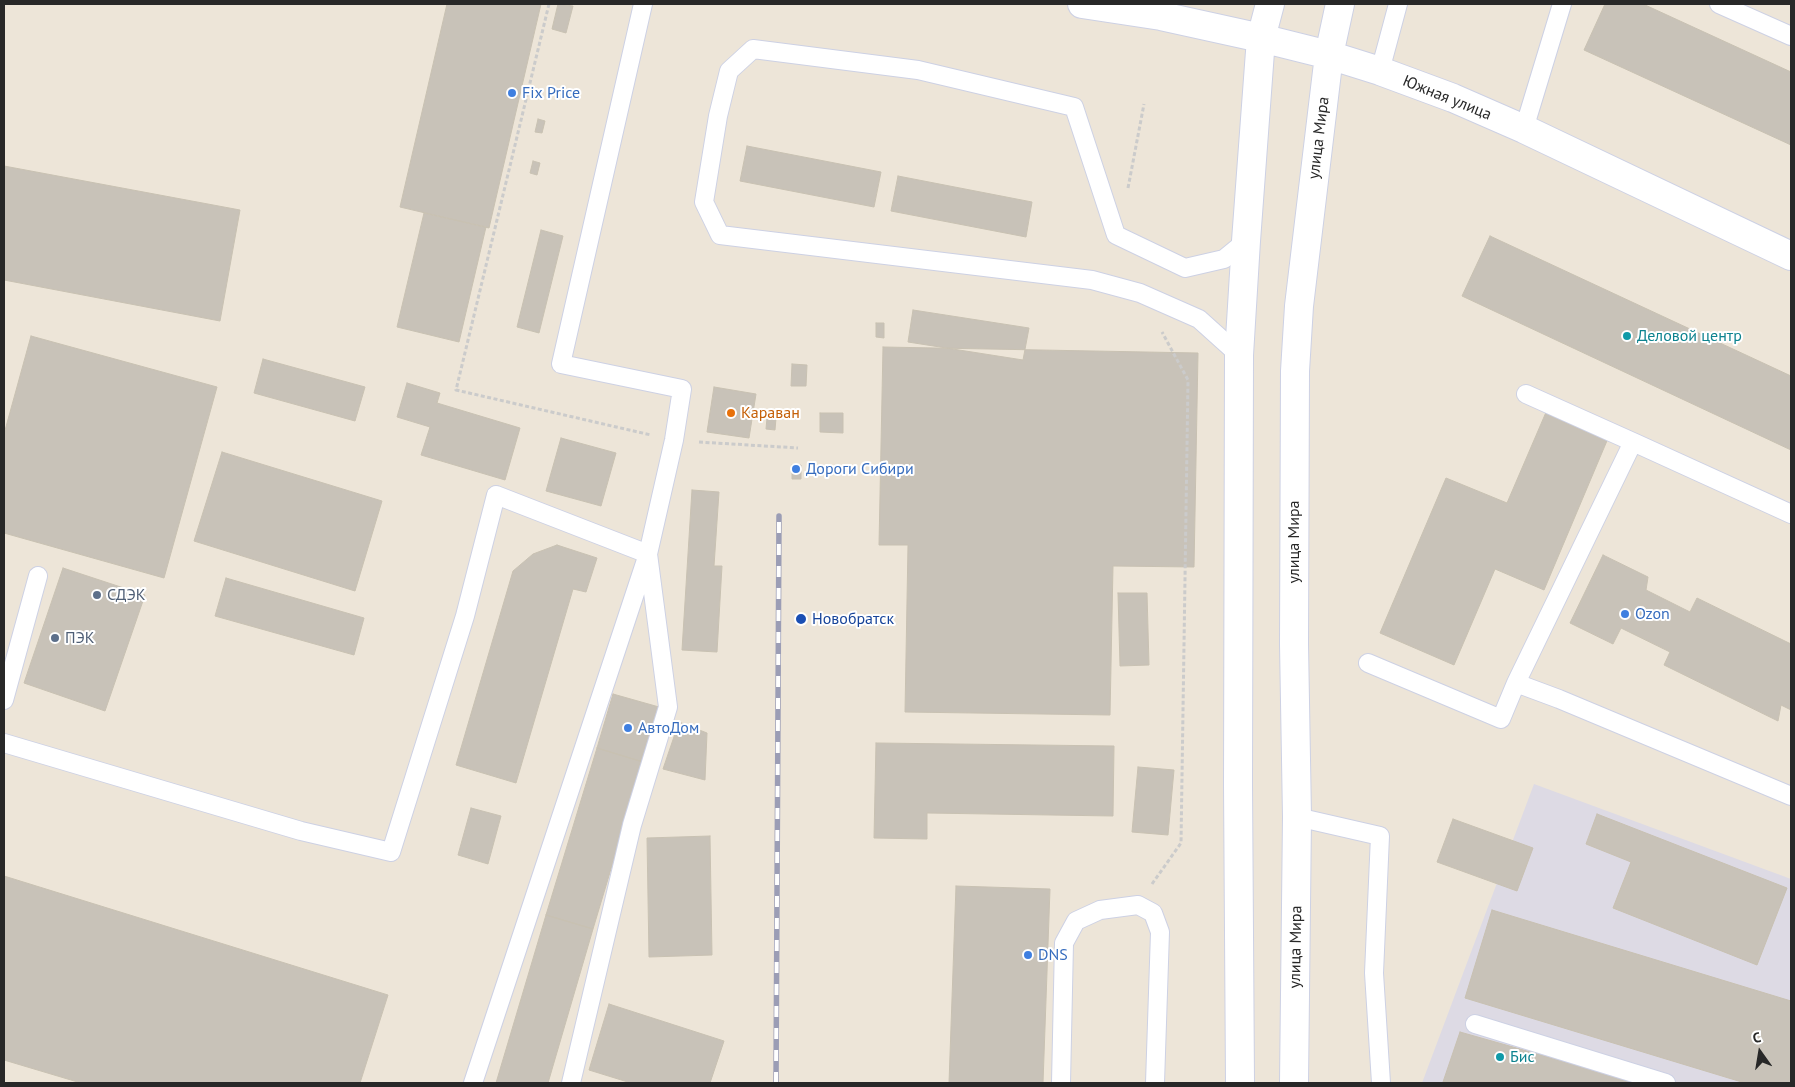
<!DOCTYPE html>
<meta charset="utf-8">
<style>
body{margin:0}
#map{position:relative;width:1795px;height:1087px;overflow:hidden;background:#ede5d8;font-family:"PT Sans",sans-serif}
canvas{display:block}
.frame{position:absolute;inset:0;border:5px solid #282828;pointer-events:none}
.north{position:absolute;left:1735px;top:1027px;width:50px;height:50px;-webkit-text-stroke:4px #fff;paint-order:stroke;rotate:347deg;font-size:14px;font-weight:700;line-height:20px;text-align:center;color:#282828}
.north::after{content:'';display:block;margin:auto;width:18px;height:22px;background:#282828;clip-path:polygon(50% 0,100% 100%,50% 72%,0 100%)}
</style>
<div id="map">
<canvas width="1795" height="1087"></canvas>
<div class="frame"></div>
<div class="north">С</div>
</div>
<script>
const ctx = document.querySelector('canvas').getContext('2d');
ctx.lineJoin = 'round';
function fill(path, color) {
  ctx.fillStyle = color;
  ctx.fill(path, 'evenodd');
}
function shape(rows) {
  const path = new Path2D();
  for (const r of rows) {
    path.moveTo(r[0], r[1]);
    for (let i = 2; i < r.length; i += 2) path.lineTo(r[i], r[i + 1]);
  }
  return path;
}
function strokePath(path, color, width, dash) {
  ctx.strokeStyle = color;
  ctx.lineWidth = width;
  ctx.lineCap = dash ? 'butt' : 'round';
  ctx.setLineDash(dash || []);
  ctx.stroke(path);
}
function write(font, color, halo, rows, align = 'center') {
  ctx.font = font + ' "PT Sans",sans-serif';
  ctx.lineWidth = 4;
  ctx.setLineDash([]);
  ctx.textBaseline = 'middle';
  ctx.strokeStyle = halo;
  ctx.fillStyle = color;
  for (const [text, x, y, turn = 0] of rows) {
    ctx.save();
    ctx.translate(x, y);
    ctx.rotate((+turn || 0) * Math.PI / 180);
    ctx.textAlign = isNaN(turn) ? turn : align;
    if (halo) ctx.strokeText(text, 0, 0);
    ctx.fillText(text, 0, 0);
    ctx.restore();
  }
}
const industrial = shape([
 [1534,784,1791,879,1791,1083,1422,1083]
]);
const building = shape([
 [447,4,541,4,489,228,400,207,447,4],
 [558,4,573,6,566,33,552,29,558,4],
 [1605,4,1643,4,1791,72,1791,145,1584,50,1605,4],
 [538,119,545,121,542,133,535,132,538,119],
 [747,146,881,172,874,207,740,181,747,146],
 [533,161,540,163,537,175,530,173,533,161],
 [4,166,240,210,220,321,4,280,4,166],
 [898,176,1032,202,1026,237,891,211,898,176],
 [424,213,486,227,459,342,397,327,424,213],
 [541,230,563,236,539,333,517,327,541,230],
 [1490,236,1791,376,1791,450,1462,296,1490,236],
 [913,310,1029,328,1023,360,908,342,913,310],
 [876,323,884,323,884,338,876,337,876,323],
 [31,336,217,387,164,578,4,533,4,434,31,336],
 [883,347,1198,353,1194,567,1113,566,1110,715,905,712,908,545,879,545,883,347],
 [263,359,365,387,355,421,254,393,263,359],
 [792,364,807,365,806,386,791,386,792,364],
 [407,383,440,393,437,403,520,428,505,480,421,455,430,427,397,417,407,383],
 [714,387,756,394,749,438,707,432,714,387],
 [1547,410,1609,436,1544,590,1495,569,1454,665,1380,633,1446,478,1507,503,1547,410],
 [820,413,843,413,843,433,820,432,820,413],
 [767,418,776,418,775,430,766,429,767,418],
 [561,438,616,453,601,506,546,491,561,438],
 [222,452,382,501,355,591,194,541,222,452],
 [792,465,801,465,801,479,792,479,792,465],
 [692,490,719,492,714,566,722,566,717,652,682,650,692,490],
 [557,545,597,558,586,592,573,589,516,783,456,765,513,571,533,554,557,545],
 [1603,555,1648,577,1646,590,1690,612,1697,598,1791,644,1791,710,1781,705,1778,721,1664,665,1670,652,1621,628,1613,644,1570,623,1603,555],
 [63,568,145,595,105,711,24,683,63,568],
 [226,578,364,618,354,655,215,616,226,578],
 [1118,593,1147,593,1149,665,1120,666,1118,593],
 [613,694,659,707,643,762,597,748,613,694],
 [679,722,707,733,705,780,663,769,679,722],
 [876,743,1114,746,1113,816,927,813,927,839,874,838,876,743],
 [597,748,643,762,593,929,546,915,597,748],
 [1138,767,1174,770,1168,835,1132,832,1138,767],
 [471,808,501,816,488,864,458,855,471,808],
 [1597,814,1787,888,1757,965,1613,908,1631,862,1586,844,1597,814],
 [1453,819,1533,848,1517,891,1437,862,1453,819],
 [710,836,712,955,649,957,647,838,710,836],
 [4,876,388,995,360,1083,81,1083,4,1060,4,876],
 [956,886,1050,889,1043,1083,949,1083,956,886],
 [1492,910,1791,1001,1791,1083,1745,1083,1465,998,1492,910],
 [546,915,593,929,548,1083,496,1083,546,915],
 [609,1004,724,1041,710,1083,631,1083,589,1070,609,1004],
 [1460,1032,1640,1083,1443,1082,1460,1032]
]);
const path = shape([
 [549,4,456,390,651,435],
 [1128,188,1144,104],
 [699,442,798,448],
 [1152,884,1181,843,1188,380,1162,332]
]);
const lane = shape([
 [1719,4,1791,36],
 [1380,71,1398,4],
 [1524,129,1562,4],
 [1239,355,1199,319,1140,293,1092,280,720,235,704,202,718,116,729,71,753,49,918,70,1074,107,1116,235,1185,268,1224,259,1246,241],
 [1526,394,1633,442],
 [1791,514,1633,442,1516,683,1559,699,1791,796],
 [1368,663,1501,719,1516,683],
 [4,700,38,576],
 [4,743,301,831,391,852,465,616,496,495,648,554,473,1083],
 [1297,817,1380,836,1374,973,1381,1083],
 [1475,1024,1666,1083],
 [571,1083,632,825,668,707,648,554,674,440,682,389,561,364,643,4],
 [1061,1083,1064,943,1076,921,1100,910,1138,905,1153,913,1160,932,1155,1083]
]);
const secondary = shape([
 [1082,4,1161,16,1261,38,1329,55,1380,71,1453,98,1524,129,1791,256],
 [1240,1083,1238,784,1239,355,1246,241,1261,38,1270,4],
 [1294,1083,1297,817,1294,644,1295,371,1299,306,1329,55,1340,4]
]);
const rail = shape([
 [776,1083,779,516]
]);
const markers = [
 [512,93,5,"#3f7fe0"],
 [1627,336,5,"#0f9aa8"],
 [731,413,5,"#e8710a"],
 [796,469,5,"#3f7fe0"],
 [97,595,5,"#5c6f8a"],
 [1625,614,5,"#3f7fe0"],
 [801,619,6,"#1a4fb4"],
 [55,638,5,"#5c6f8a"],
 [628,728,5,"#3f7fe0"],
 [1028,955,5,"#3f7fe0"],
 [1500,1057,5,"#0f9aa8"]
];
const shopNames = [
 ["Fix Price",522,93],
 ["Дороги Сибири",806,469],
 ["Ozon",1635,614],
 ["АвтоДом",638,728],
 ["DNS",1038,955]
];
const streetNames = [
 ["Южная улица",1447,98,22],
 ["улица Мира",1319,138,-83],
 ["улица Мира",1294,542,-90],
 ["улица Мира",1296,947,-89]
];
const cultureNames = [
 ["Деловой центр",1637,336],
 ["Бис",1510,1057]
];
const foodNames = [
 ["Караван",741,413]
];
const serviceNames = [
 ["СДЭК",107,595],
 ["ПЭК",65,638]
];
const transitNames = [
 ["Новобратск",812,619]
];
fill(industrial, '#dddae4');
fill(building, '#c8c2b8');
strokePath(building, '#c8c1b2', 1);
strokePath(lane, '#cdd1e4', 20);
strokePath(secondary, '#cdd1e4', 30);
strokePath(path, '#cbcbcb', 3, [4, 2.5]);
strokePath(lane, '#fff', 18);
strokePath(secondary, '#fff', 28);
strokePath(rail, '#9b9db5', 5.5);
strokePath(rail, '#fff', 4, [11]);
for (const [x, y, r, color] of markers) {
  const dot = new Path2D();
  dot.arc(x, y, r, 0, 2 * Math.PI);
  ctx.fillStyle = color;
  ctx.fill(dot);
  strokePath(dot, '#fff', 2);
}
write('16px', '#366cbe', '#fff', shopNames, 'left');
write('16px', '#282828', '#fff', streetNames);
write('16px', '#0d838f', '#fff', cultureNames, 'left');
write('16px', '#c56008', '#fff', foodNames, 'left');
write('16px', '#4e5e75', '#fff', serviceNames, 'left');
write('16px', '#164399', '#fff', transitNames, 'left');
</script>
